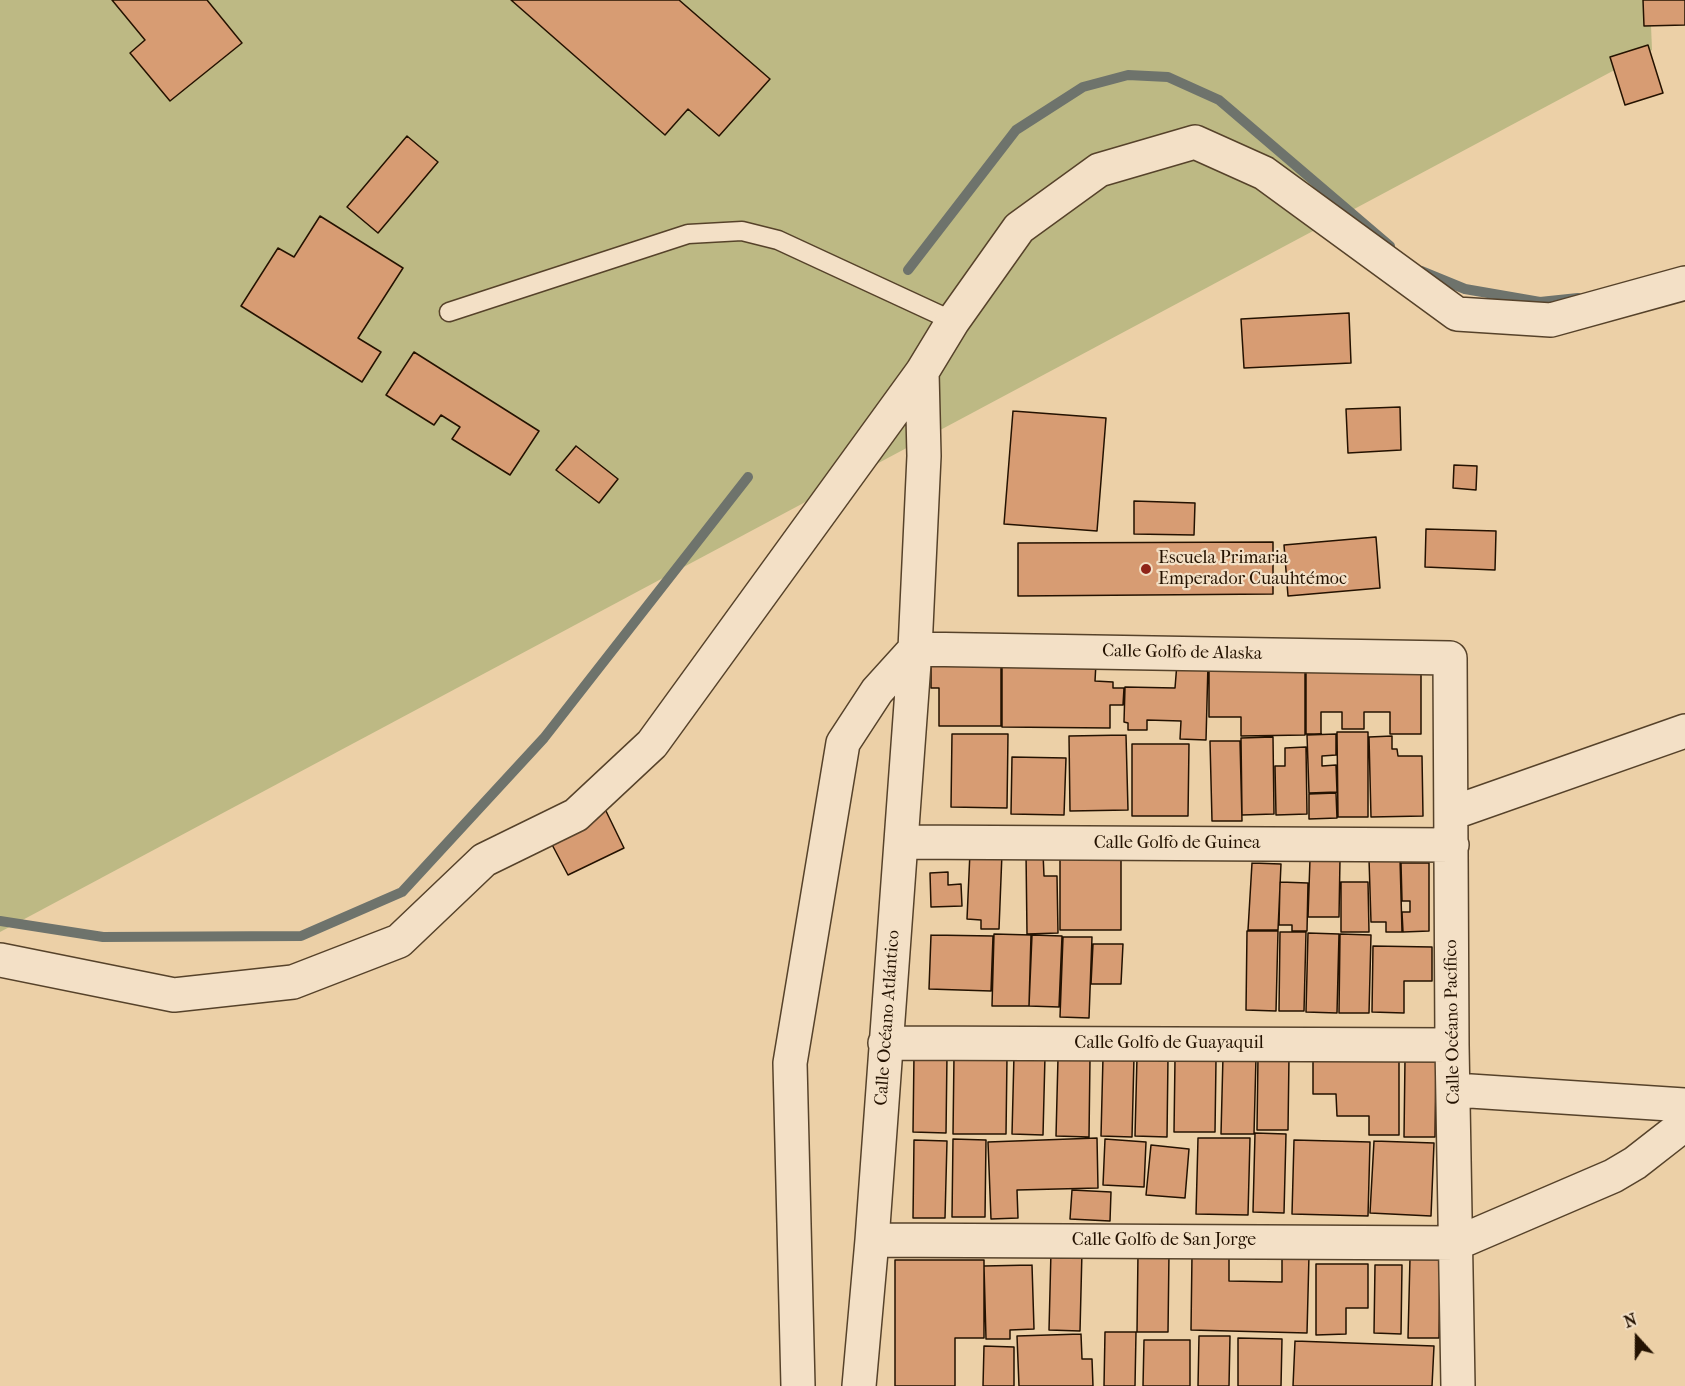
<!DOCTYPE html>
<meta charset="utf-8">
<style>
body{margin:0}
#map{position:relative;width:1685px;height:1386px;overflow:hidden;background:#ecd0a7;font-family:"IM FELL French Canon",serif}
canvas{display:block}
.north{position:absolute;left:1607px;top:1308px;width:60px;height:60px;-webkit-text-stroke:4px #f3e0c6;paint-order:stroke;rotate:339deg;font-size:16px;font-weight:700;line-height:24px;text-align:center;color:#241201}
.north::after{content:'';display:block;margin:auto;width:21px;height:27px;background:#241201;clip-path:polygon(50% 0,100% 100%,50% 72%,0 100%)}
</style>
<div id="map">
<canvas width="1685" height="1386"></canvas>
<div class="north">N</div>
</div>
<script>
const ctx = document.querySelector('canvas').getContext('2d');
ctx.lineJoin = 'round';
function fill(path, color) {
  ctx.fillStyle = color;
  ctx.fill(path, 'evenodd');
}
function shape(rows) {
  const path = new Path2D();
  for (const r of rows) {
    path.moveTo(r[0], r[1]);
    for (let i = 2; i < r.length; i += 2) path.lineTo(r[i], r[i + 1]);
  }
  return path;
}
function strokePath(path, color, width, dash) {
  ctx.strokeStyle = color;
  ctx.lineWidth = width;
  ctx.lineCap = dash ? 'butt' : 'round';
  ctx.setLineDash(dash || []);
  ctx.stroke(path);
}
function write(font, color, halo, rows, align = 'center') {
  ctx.font = font + ' "IM FELL French Canon",serif';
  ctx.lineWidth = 4.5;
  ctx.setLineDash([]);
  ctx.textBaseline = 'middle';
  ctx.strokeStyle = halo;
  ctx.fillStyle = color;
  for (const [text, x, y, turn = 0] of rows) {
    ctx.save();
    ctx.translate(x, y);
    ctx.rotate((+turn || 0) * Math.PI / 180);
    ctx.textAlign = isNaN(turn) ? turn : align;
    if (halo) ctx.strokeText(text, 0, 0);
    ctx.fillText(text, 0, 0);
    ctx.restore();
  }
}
const green = shape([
 [0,0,1650,0,1652,50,0,932]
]);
const stream = shape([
 [908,270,1016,130,1083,87,1128,75,1168,77,1219,100,1390,246],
 [1421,271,1465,289,1540,302,1578,298],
 [0,921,103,937,301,936,402,892,544,738,748,477]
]);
const building = shape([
 [112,0,207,0,242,43,170,101,130,53,145,40,112,0],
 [511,0,679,0,770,79,719,136,688,109,665,135,511,0],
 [1643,0,1685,0,1685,25,1644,26,1643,0],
 [1648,45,1663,93,1625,105,1610,57,1648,45],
 [407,136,438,162,378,233,347,207,407,136],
 [320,216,403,268,358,338,381,352,362,382,241,306,278,248,294,257,320,216],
 [1349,313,1351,363,1244,368,1241,319,1349,313],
 [414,352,539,431,510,475,452,439,460,427,441,415,434,425,386,395,414,352],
 [1400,407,1401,450,1348,453,1346,409,1400,407],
 [1013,411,1106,418,1097,531,1004,524,1013,411],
 [576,446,618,479,599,503,556,470,576,446],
 [1454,465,1477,466,1476,490,1453,488,1454,465],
 [1134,501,1195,503,1194,535,1134,534,1134,501],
 [1426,529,1496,531,1495,570,1425,567,1426,529],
 [1376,537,1380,588,1288,596,1284,545,1376,537],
 [1273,542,1273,594,1018,596,1018,543,1273,542],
 [1305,661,1305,735,1241,736,1241,717,1209,717,1209,663,1305,661],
 [931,662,1001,663,1001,726,939,726,939,688,931,688,931,662],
 [1002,662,1096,663,1095,681,1113,682,1113,688,1124,688,1123,705,1110,705,1110,728,1002,727,1002,662],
 [1177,663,1208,664,1206,740,1180,739,1181,721,1147,720,1147,730,1128,730,1128,723,1124,722,1125,687,1175,688,1177,663],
 [1421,668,1421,734,1390,734,1390,712,1364,712,1364,729,1342,729,1342,712,1321,712,1321,734,1306,734,1306,669,1421,668],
 [1337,732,1368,732,1368,817,1338,817,1337,732],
 [952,734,1008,734,1007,808,951,807,952,734],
 [1336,734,1336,755,1322,756,1322,766,1336,765,1337,792,1309,793,1307,735,1336,734],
 [1126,735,1128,810,1070,811,1069,736,1126,735],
 [1392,736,1392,749,1397,749,1398,756,1422,756,1423,816,1371,817,1369,737,1392,736],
 [1273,737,1274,814,1242,815,1241,738,1273,737],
 [1210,741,1240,741,1242,821,1212,821,1210,741],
 [1132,744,1189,744,1188,816,1132,816,1132,744],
 [1306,747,1307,814,1276,815,1275,766,1285,766,1285,748,1306,747],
 [1012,757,1066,758,1064,815,1011,814,1012,757],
 [1336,793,1337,818,1309,819,1309,794,1336,793],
 [605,809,624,848,568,875,548,837,605,809],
 [1121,851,1121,930,1060,930,1060,855,1121,851],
 [970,852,1002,853,999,929,981,929,981,920,967,919,970,852],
 [1026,853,1043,853,1044,876,1057,876,1058,933,1027,934,1026,853],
 [1310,859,1340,859,1339,917,1308,917,1310,859],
 [1369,859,1400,859,1402,932,1386,932,1386,922,1371,922,1369,859],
 [1252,863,1281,864,1278,930,1248,930,1252,863],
 [1401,863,1429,863,1429,931,1403,932,1402,912,1410,912,1410,901,1402,901,1401,863],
 [948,872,948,885,961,884,962,906,931,907,930,873,948,872],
 [1280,882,1308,883,1307,931,1292,931,1292,925,1279,925,1280,882],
 [1341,882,1368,882,1369,932,1341,932,1341,882],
 [1247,931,1278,931,1276,1011,1246,1010,1247,931],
 [1280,932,1306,932,1304,1011,1279,1011,1280,932],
 [1308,933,1339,934,1337,1013,1306,1012,1308,933],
 [994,934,1031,935,1029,1006,992,1006,994,934],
 [1340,934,1371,935,1369,1013,1339,1013,1340,934],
 [931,935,993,936,991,991,929,989,931,935],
 [1032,935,1062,936,1059,1007,1029,1006,1032,935],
 [1063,937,1092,937,1089,1018,1060,1017,1063,937],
 [1093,944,1123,944,1121,984,1091,984,1093,944],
 [1373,946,1432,947,1432,981,1404,981,1404,1013,1372,1012,1373,946],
 [914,1055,947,1055,946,1133,913,1132,914,1055],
 [1014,1055,1045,1056,1043,1135,1012,1134,1014,1055],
 [954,1056,1007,1057,1006,1134,953,1134,954,1056],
 [1223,1056,1256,1057,1254,1134,1221,1134,1223,1056],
 [1103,1057,1134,1057,1132,1137,1101,1136,1103,1057],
 [1137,1057,1168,1057,1167,1137,1135,1136,1137,1057],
 [1258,1057,1289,1057,1288,1130,1257,1130,1258,1057],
 [1058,1058,1090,1059,1089,1137,1056,1136,1058,1058],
 [1436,1058,1435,1137,1404,1137,1405,1059,1436,1058],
 [1175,1059,1216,1060,1215,1132,1174,1132,1175,1059],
 [1313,1059,1399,1060,1399,1135,1369,1135,1369,1116,1337,1116,1336,1094,1313,1094,1313,1059],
 [1255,1133,1286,1134,1284,1213,1253,1212,1255,1133],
 [1097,1138,1098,1188,1017,1190,1018,1218,991,1219,988,1142,1097,1138],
 [1198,1138,1250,1138,1248,1215,1196,1214,1198,1138],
 [953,1139,986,1140,985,1217,952,1217,953,1139],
 [1105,1139,1146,1142,1144,1187,1103,1185,1105,1139],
 [914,1140,947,1141,945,1218,913,1218,914,1140],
 [1294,1140,1370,1142,1368,1216,1292,1214,1294,1140],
 [1374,1141,1434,1143,1431,1216,1370,1213,1374,1141],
 [1151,1145,1189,1149,1185,1198,1146,1195,1151,1145],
 [1072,1190,1111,1192,1110,1221,1070,1219,1072,1190],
 [1051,1251,1082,1251,1080,1331,1049,1330,1051,1251],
 [1138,1253,1169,1253,1168,1332,1137,1332,1138,1253],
 [1282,1254,1309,1255,1307,1333,1191,1330,1192,1255,1229,1255,1229,1281,1282,1282,1282,1254],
 [1410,1258,1440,1259,1439,1338,1408,1338,1410,1258],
 [895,1260,984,1260,984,1338,955,1338,955,1386,895,1386,895,1260],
 [1316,1264,1368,1264,1368,1308,1346,1308,1346,1334,1316,1335,1316,1264],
 [1032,1265,1034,1329,1010,1330,1010,1339,986,1339,984,1266,1032,1265],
 [1375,1265,1402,1265,1401,1334,1374,1333,1375,1265],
 [1105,1332,1136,1332,1135,1386,1104,1386,1105,1332],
 [1081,1334,1082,1359,1092,1359,1093,1386,1019,1386,1017,1336,1081,1334],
 [1199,1336,1230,1336,1229,1386,1198,1386,1199,1336],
 [1238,1338,1282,1339,1281,1386,1238,1386,1238,1338],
 [1144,1340,1190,1340,1190,1386,1143,1386,1144,1340],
 [1295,1341,1434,1346,1432,1386,1293,1386,1295,1341],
 [984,1346,1014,1347,1014,1386,983,1386,984,1346]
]);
const lane = shape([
 [449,312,688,234,742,231,778,240,953,321]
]);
const street = shape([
 [915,649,1450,658,1452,1045,1458,1386],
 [1452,813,1685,731],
 [901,842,1452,845],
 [0,960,174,995,293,982,399,941,484,860,576,815,652,744,922,372,953,321,1019,228,1099,170,1195,142,1264,173,1457,314,1551,320,1685,283],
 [885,1043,1452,1045],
 [1455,1090,1685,1105],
 [872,1240,1457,1243,1613,1176,1635,1163,1685,1124],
 [798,1386,790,1063,843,743,877,691,915,649],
 [859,1386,872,1240,915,649,924,456,922,372]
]);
const markers = [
 [1146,569,6,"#8f2418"]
];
const poiNames = [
 ["Escuela Primaria",1158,559],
 ["Emperador Cuauhtémoc",1158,580]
];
const streetNames = [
 ["Calle Golfo de Alaska",1182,653,1],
 ["Calle Golfo de Guinea",1177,844],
 ["Calle Océano Atlántico",888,1018,-86],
 ["Calle Océano Pacífico",1453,1022,-91],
 ["Calle Golfo de Guayaquil",1169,1044],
 ["Calle Golfo de San Jorge",1164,1241]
];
fill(green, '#bdb984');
strokePath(stream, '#6e736c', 10);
fill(building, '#d79c73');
strokePath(building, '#241201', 1.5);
strokePath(lane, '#56422a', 21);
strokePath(street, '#56422a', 36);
strokePath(lane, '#f3e0c6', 18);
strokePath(street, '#f3e0c6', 33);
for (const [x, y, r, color] of markers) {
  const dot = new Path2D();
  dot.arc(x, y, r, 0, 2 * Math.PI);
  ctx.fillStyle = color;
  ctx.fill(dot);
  strokePath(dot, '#f3e0c6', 2);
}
write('18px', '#241201', '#f3e0c6', poiNames, 'left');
write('18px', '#241201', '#f3e0c6', streetNames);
</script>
